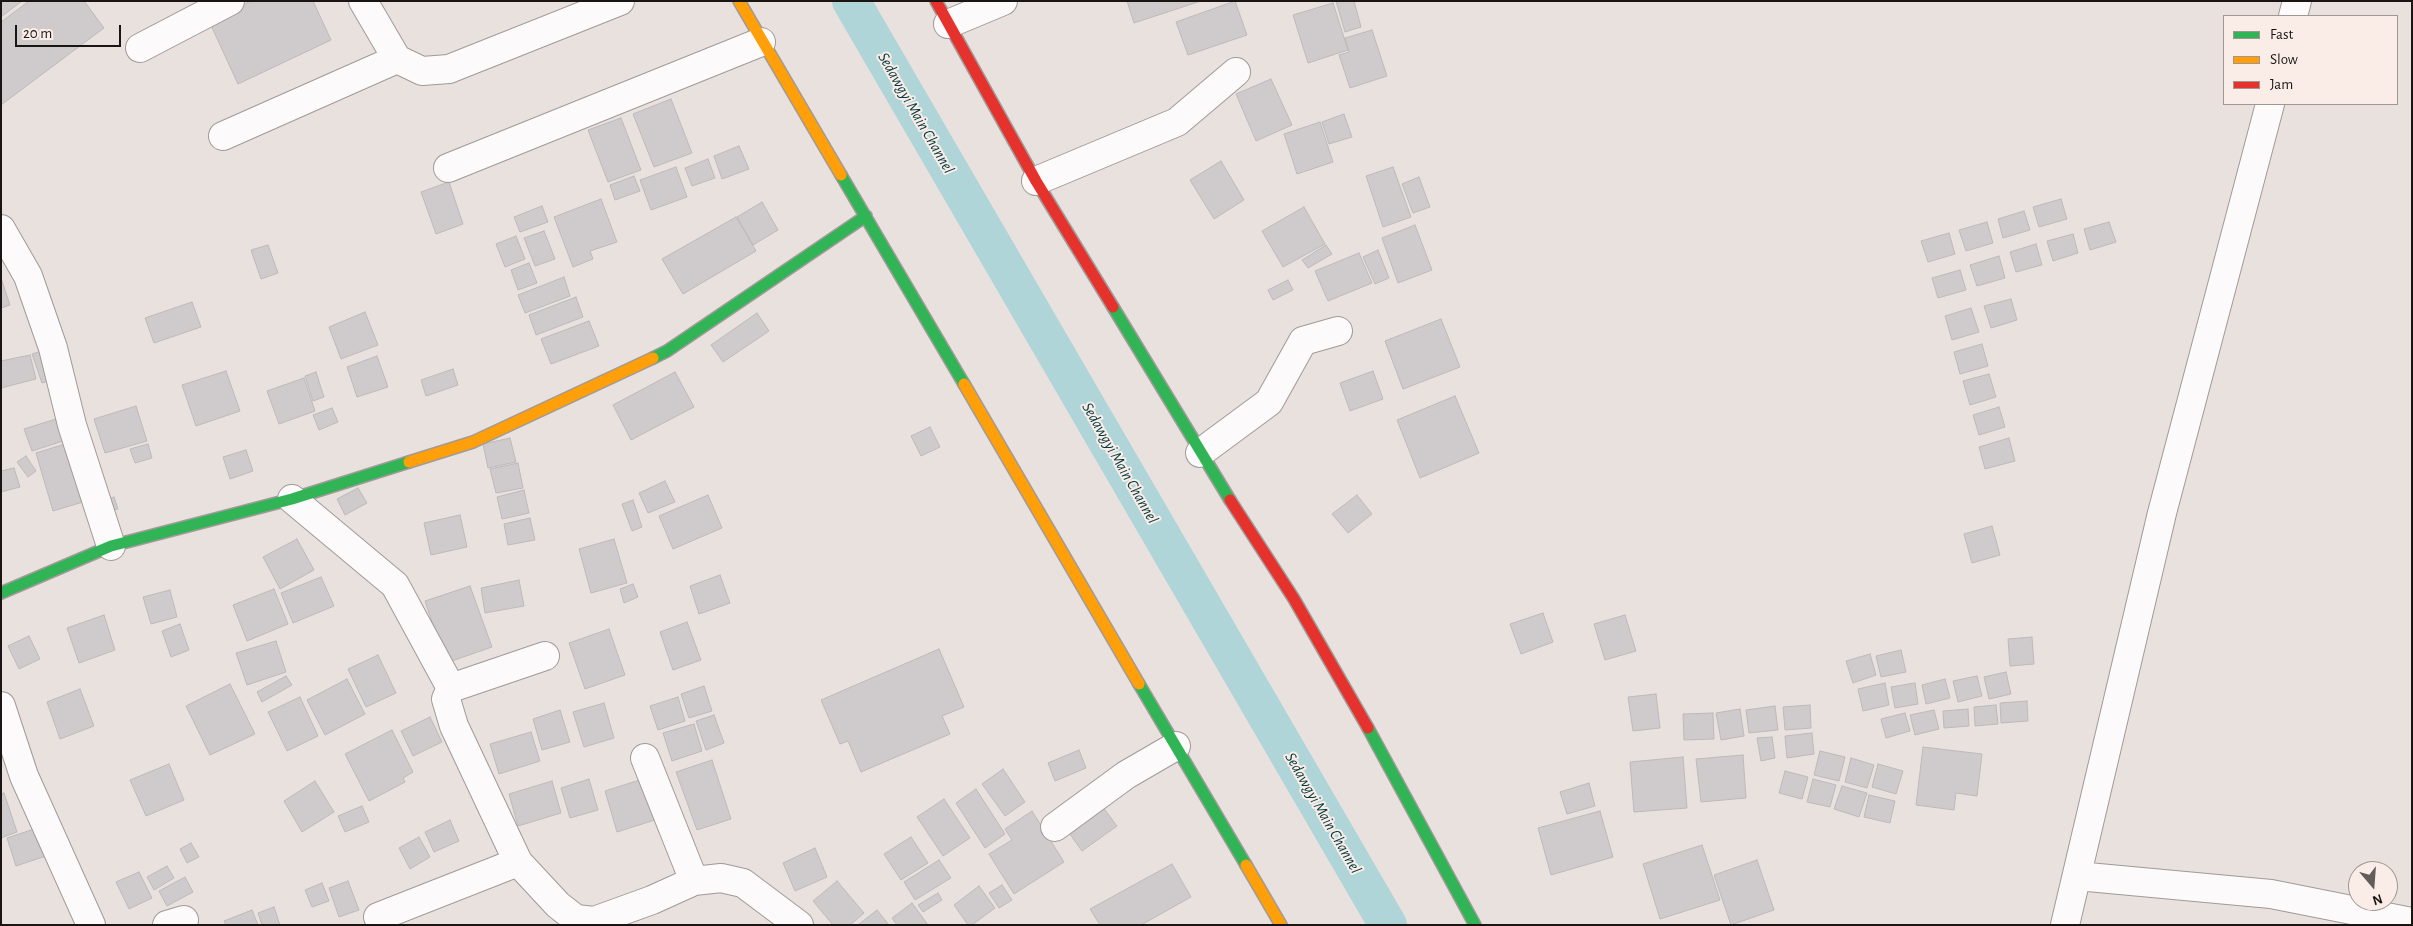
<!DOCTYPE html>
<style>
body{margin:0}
#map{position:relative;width:2413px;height:926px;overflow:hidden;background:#e9e1de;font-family:"Alegreya Sans",sans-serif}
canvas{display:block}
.frame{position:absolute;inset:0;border:2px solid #1a1513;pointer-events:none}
.legend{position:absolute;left:2223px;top:15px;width:175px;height:90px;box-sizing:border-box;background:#faede7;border:1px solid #a09792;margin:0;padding:6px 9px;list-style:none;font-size:15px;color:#1a1513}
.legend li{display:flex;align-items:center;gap:10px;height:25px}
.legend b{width:25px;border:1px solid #a09792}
.north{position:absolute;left:2348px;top:861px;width:50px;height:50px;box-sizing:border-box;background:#faede7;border:1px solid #a09792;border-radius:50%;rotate:162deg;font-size:14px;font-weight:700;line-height:20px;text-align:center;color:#1a1513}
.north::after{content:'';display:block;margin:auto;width:18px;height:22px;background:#625c5a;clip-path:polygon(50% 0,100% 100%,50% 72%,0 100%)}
.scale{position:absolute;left:15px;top:25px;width:106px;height:22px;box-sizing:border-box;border:2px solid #1a1513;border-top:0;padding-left:6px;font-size:15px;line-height:18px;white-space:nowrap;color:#1a1513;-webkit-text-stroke:4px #faede7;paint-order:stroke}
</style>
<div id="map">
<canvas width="2413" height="926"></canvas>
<div class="frame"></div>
<ul class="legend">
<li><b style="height:6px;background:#30b455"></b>Fast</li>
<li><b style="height:6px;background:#ff9f0a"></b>Slow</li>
<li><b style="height:6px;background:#e5322d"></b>Jam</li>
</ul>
<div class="north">N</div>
<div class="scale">20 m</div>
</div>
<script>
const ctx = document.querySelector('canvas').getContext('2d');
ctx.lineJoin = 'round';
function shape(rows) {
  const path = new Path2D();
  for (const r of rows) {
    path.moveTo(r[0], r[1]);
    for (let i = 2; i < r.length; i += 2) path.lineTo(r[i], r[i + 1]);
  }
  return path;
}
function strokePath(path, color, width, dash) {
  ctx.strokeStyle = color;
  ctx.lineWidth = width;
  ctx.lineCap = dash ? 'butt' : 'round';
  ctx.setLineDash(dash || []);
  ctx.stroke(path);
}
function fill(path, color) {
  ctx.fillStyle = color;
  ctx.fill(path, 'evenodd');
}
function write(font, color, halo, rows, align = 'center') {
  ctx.font = font + ' "Alegreya Sans",sans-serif';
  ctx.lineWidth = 4;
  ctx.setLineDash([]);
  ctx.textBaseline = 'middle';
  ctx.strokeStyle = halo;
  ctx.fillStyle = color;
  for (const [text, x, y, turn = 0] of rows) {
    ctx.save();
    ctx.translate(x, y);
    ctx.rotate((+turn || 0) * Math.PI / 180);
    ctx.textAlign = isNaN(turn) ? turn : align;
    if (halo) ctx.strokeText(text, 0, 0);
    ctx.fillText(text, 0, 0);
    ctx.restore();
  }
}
const canal = shape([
 [851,1,1388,925]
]);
const building = shape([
 [1,1,22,1,1,17,1,1],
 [29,1,84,1,104,28,1,105,1,22,29,1],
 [251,1,313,1,331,40,238,84,209,21,251,1],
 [1127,1,1201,1,1134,23,1127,1],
 [1235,1,1247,35,1188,55,1176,22,1235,1],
 [1336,1,1354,1,1361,27,1345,32,1336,1],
 [1333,3,1348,50,1308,63,1293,15,1333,3],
 [1372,30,1387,76,1350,88,1339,55,1349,52,1345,38,1372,30],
 [1271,79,1292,125,1256,141,1236,94,1271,79],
 [671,99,692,153,654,167,633,114,671,99],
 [1344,114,1352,137,1329,144,1322,122,1344,114],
 [621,118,641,170,608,182,588,130,621,118],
 [1320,122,1333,162,1297,174,1284,134,1320,122],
 [739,146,749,169,722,179,714,156,739,146],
 [708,159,715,178,692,186,685,168,708,159],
 [1221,161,1244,200,1214,219,1190,180,1221,161],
 [676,167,687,197,651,210,640,180,676,167],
 [1393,167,1411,217,1383,227,1366,176,1393,167],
 [634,176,640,191,615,200,610,185,634,176],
 [1419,177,1430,207,1413,213,1402,184,1419,177],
 [449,182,463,224,436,234,421,192,449,182],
 [601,199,617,242,590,251,593,259,573,267,554,217,601,199],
 [2061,199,2067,219,2039,227,2033,207,2061,199],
 [762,202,778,230,753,245,737,217,762,202],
 [542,206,548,222,520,232,514,217,542,206],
 [1304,207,1325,244,1283,267,1262,231,1304,207],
 [2024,211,2030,230,2003,238,1998,219,2024,211],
 [736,217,756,251,683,294,662,259,736,217],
 [1987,222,1993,243,1966,251,1959,230,1987,222],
 [2109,222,2116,242,2090,250,2084,229,2109,222],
 [1415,225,1432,270,1398,283,1382,238,1415,225],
 [544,231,555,259,535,266,524,238,544,231],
 [1949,233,1955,254,1928,262,1921,241,1949,233],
 [2073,234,2078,253,2053,261,2047,241,2073,234],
 [516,236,525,259,505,267,496,244,516,236],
 [2036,244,2042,265,2016,272,2010,252,2036,244],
 [268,245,278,273,261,279,251,250,268,245],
 [1326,245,1332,254,1308,268,1302,260,1326,245],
 [1378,250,1389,278,1375,284,1363,257,1378,250],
 [1359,253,1372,283,1328,301,1315,271,1359,253],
 [1999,256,2005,278,1977,286,1970,265,1999,256],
 [529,263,537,283,518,290,511,270,529,263],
 [1960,270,1966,290,1938,298,1932,278,1960,270],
 [564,277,570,296,525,313,518,295,564,277],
 [1,278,10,305,1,308,1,278],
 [1288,280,1293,290,1273,300,1268,290,1288,280],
 [576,297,583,317,536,335,529,315,576,297],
 [2011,299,2017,320,1991,328,1984,306,2011,299],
 [192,302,201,327,154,343,145,318,192,302],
 [1971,308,1979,332,1952,340,1945,316,1971,308],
 [365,312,378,345,341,359,329,327,365,312],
 [757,313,769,331,723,362,711,345,757,313],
 [1441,319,1460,367,1403,389,1385,341,1441,319],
 [589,321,599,346,551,364,541,339,589,321],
 [1982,344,1988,366,1960,374,1954,352,1982,344],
 [48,349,57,378,42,383,32,354,48,349],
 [30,355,36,379,1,388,1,361,30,355],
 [377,356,388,387,357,397,347,367,377,356],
 [453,369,458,385,426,396,421,380,453,369],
 [226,371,240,411,196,426,182,385,226,371],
 [1373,371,1383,399,1350,411,1340,383,1373,371],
 [316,372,324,397,313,401,305,376,316,372],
 [675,372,694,407,631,440,613,405,675,372],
 [1989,374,1996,397,1970,405,1963,381,1989,374],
 [304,378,315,411,279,424,267,391,304,378],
 [1455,396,1479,453,1420,478,1397,420,1455,396],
 [136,406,147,441,105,453,94,419,136,406],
 [1999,407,2005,427,1979,435,1973,415,1999,407],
 [332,408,338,422,319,430,313,415,332,408],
 [56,419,63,441,32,451,24,429,56,419],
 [930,427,940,447,921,456,911,436,930,427],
 [510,438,516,462,488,468,483,444,510,438],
 [2009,438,2015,461,1985,469,1979,447,2009,438],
 [65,444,83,502,53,511,36,453,65,444],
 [148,444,152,458,135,463,130,449,148,444],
 [246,450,253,471,230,479,223,457,246,450],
 [26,456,36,471,28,477,17,462,26,456],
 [518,463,523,488,496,493,490,469,518,463],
 [14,468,20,487,1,492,1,471,14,468],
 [665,481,675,502,648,513,639,493,665,481],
 [358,488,367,503,345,515,337,499,358,488],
 [524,490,529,513,502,519,497,497,524,490],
 [708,495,722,528,673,549,659,516,708,495],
 [1357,495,1372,514,1348,533,1332,514,1357,495],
 [114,497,118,509,105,512,102,501,114,497],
 [633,500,642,527,632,531,622,504,633,500],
 [460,515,467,547,431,555,424,523,460,515],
 [530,518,535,540,508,545,504,524,530,518],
 [1992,526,2000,555,1972,563,1964,534,1992,526],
 [297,539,314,570,280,589,263,557,297,539],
 [614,539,627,583,591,593,579,549,614,539],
 [720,575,730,603,699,614,690,586,720,575],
 [321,577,334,606,293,623,281,593,321,577],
 [519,580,524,606,485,613,481,588,519,580],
 [633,584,638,597,624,603,620,589,633,584],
 [470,586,492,647,446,663,425,601,470,586],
 [274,589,288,624,247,641,233,605,274,589],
 [170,590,177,617,151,624,143,597,170,590],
 [1543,613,1553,642,1521,654,1510,624,1543,613],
 [104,615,115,650,79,663,67,628,104,615],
 [1625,615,1636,651,1605,660,1594,624,1625,615],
 [687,622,701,660,673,670,660,632,687,622],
 [180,624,189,650,171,657,162,631,180,624],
 [609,629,625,675,585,689,569,643,609,629],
 [29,636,40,659,19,669,8,646,29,636],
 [2032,637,2034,664,2010,666,2008,639,2032,637],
 [276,641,286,672,247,685,236,653,276,641],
 [939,649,964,707,942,716,950,734,861,772,848,741,840,744,821,700,939,649],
 [1901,650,1906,672,1881,677,1876,656,1901,650],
 [1870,654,1876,675,1853,683,1846,661,1870,654],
 [378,655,396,693,366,707,348,669,378,655],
 [2006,672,2011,694,1989,699,1984,677,2006,672],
 [286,676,292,685,262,702,257,692,286,676],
 [1977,676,1982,696,1958,702,1953,681,1977,676],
 [347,679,365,714,325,735,307,700,347,679],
 [1945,679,1950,698,1926,704,1922,685,1945,679],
 [1885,683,1889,705,1863,711,1858,689,1885,683],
 [1915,683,1918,704,1895,708,1891,687,1915,683],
 [230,684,255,734,210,755,186,706,230,684],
 [704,686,712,711,689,718,681,694,704,686],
 [80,689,94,726,60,739,47,702,80,689],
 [1656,694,1660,728,1633,731,1628,697,1656,694],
 [300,697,318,736,287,751,268,712,300,697],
 [678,697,685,721,658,730,650,706,678,697],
 [2027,701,2028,721,2001,723,2000,703,2027,701],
 [604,703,614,738,584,747,573,712,604,703],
 [1810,705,1811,728,1785,730,1783,707,1810,705],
 [1996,705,1998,724,1975,726,1974,707,1996,705],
 [1775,706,1778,730,1749,733,1746,710,1775,706],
 [1740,709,1744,736,1721,740,1716,713,1740,709],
 [1968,709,1969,726,1944,728,1943,711,1968,709],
 [560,710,570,742,542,750,533,719,560,710],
 [1934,710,1939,729,1915,735,1910,715,1934,710],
 [1713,713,1714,739,1684,740,1683,714,1713,713],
 [1905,713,1910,731,1886,738,1881,719,1905,713],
 [714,715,724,743,706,750,696,721,714,715],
 [430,717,442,742,413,756,401,731,430,717],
 [694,724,702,751,672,761,663,733,694,724],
 [392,730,413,772,403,778,405,782,369,801,345,754,392,730],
 [531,732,540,761,499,774,490,744,531,732],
 [1812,733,1814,754,1787,758,1785,736,1812,733],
 [1772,737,1775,758,1761,761,1757,738,1772,737],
 [1923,747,1982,754,1977,796,1956,793,1954,810,1916,805,1923,747],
 [1079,750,1086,768,1055,781,1048,763,1079,750],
 [1820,751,1845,757,1839,781,1814,775,1820,751],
 [1743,755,1746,798,1701,802,1696,759,1743,755],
 [1683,757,1687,808,1634,812,1630,762,1683,757],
 [1851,758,1874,765,1867,788,1845,782,1851,758],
 [712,760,731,819,697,830,676,772,712,760],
 [169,764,184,800,146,816,130,780,169,764],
 [1878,764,1903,771,1896,794,1872,787,1878,764],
 [1003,769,1025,802,1005,816,982,784,1003,769],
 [1785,771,1808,777,1802,799,1779,793,1785,771],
 [649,777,661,818,617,832,605,791,649,777],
 [589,779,598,810,570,818,561,788,589,779],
 [1813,779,1836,785,1830,807,1807,802,1813,779],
 [315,781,334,812,302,832,284,801,315,781],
 [552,781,561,813,518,826,509,794,552,781],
 [1589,783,1595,806,1567,814,1560,792,1589,783],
 [1842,786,1867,793,1859,817,1834,809,1842,786],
 [976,789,1005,834,985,848,956,803,976,789],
 [4,793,17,832,1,838,1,794,4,793],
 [1869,795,1895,801,1890,823,1864,817,1869,795],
 [944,799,970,838,943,856,917,817,944,799],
 [362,806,369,822,345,832,338,816,362,806],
 [1102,806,1117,826,1082,851,1067,830,1102,806],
 [1032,811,1064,862,1014,894,989,854,1012,840,1005,829,1032,811],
 [1600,811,1613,857,1551,875,1538,828,1600,811],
 [450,820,459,841,434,852,425,832,450,820],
 [37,828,46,856,16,866,7,838,37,828],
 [419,837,430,857,410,869,399,848,419,837],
 [911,837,928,863,901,880,884,854,911,837],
 [191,843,199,857,187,863,180,849,191,843],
 [1702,845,1720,900,1660,919,1643,864,1702,845],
 [815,848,827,877,795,891,783,863,815,848],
 [939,860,951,878,915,900,904,882,939,860],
 [1757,860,1774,910,1731,925,1714,875,1757,860],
 [1172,864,1191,897,1141,925,1100,925,1090,909,1172,864],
 [167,866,174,878,154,890,147,877,167,866],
 [139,872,152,898,129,909,116,882,139,872],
 [185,877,193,892,167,906,159,891,185,877],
 [348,881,359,910,339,917,329,888,348,881],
 [837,881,864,913,850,925,833,925,813,901,837,881],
 [322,883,329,901,312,907,305,890,322,883],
 [1002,885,1012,900,999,908,989,893,1002,885],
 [979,886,995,908,972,925,968,925,954,905,979,886],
 [938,893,942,900,923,912,918,905,938,893],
 [912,903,928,925,897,925,892,918,912,903],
 [274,907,280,925,262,925,258,913,274,907],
 [252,910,258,925,226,925,224,921,252,910],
 [877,910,889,925,858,925,877,910]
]);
const street = shape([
 [363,1,397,59,422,71,449,69,620,1],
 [2293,16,2297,1],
 [948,24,1003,1],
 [140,48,230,1],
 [223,136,397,59],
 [448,168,761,42],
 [1036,181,1177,122,1236,72],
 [1,229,28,276,53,348,72,425,111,546],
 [1200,453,1269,402,1303,341,1338,331],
 [292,499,395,585,451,688],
 [545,656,451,688,446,699,454,726,518,862,558,905,576,919,594,921,652,900,694,881,721,878,743,883,799,925],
 [1,706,24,776,91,925],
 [645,758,694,881],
 [1055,827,1126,775,1176,746],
 [2077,876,2271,894,2412,922],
 [378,917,518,862],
 [167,925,184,920],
 [2065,925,2162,513,2270,104]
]);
const fast = shape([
 [841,175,964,384],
 [1113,307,1230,500],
 [653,358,667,351,866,216],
 [1,593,111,546,292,499,409,462],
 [1139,684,1246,865],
 [1368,728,1475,925]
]);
const slow = shape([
 [739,1,841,175],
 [964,384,1139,684],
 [409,462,473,442,653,358],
 [1246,865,1281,925]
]);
const jam = shape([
 [936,1,1036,181,1113,307],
 [1230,500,1294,599,1368,728]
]);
const waterNames = [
 ["Sedawgyi Main Channel",916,113,60],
 ["Sedawgyi Main Channel",1120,463,60],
 ["Sedawgyi Main Channel",1323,813,60]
];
strokePath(canal, '#b0d5d8', 38);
fill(building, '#cfcbcc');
strokePath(building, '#bdb9ba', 1);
strokePath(street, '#a09a98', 30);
strokePath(fast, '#a09a98', 14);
strokePath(slow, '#a09a98', 14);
strokePath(jam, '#a09a98', 14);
strokePath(street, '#fcfafa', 28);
strokePath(fast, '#30b455', 11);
strokePath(slow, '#ff9f0a', 11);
strokePath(jam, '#e5322d', 11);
write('italic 16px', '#033a3f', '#faede7', waterNames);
</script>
